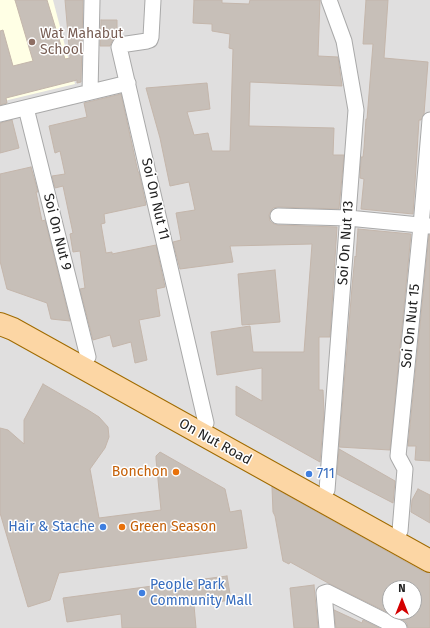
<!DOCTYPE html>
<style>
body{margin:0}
#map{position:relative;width:430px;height:628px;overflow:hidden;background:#f2efe9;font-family:"Fira Sans",sans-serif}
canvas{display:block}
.north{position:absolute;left:382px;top:580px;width:40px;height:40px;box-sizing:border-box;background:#fff;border:1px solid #a7a7a7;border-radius:50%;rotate:0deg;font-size:11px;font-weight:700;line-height:16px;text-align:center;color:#222}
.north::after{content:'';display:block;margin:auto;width:14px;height:18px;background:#d40000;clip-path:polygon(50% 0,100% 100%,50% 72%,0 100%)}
</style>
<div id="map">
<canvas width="430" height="628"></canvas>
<div class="north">N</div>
</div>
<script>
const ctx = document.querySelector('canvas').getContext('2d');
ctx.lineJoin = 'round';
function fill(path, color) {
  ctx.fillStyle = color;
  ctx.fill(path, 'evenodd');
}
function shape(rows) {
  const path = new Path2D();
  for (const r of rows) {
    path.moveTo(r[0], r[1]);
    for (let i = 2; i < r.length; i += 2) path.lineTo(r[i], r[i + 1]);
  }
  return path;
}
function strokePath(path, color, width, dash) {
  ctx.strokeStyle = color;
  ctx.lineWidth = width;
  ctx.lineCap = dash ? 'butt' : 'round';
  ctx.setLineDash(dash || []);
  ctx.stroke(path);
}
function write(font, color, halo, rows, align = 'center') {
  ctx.font = font + ' "Fira Sans",sans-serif';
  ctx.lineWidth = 3;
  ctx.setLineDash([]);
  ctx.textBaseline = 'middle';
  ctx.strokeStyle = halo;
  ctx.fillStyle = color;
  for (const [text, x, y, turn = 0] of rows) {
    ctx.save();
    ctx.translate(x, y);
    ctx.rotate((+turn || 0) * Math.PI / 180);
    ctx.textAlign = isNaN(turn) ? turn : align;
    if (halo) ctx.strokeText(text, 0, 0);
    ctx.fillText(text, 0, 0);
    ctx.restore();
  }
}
const residential = shape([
 [0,0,430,0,430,628,0,628],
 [390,588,414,588,414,612,390,612]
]);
const education = shape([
 [0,0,53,0,75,84,0,102]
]);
const building = shape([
 [15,0,47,0,65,59,70,58,65,0,83,0,81,82,77,83,77,80,6,98,7,103,0,105,0,31,3,30,13,66,33,61,15,0],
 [194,0,222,0,222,3,249,4,250,0,320,0,318,56,338,57,342,86,250,82,249,126,334,128,333,155,344,155,339,209,278,207,273,208,271,211,269,215,270,221,274,224,278,225,337,227,330,337,319,337,319,390,323,390,324,413,320,462,236,415,236,386,262,401,262,368,217,375,211,332,250,326,253,352,304,352,312,244,230,246,233,262,180,269,173,242,181,240,176,213,195,210,189,182,170,186,160,138,146,88,207,83,210,109,187,112,194,135,208,133,212,151,230,151,233,49,229,48,230,34,212,31,212,24,193,23,194,0],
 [366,0,388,0,384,58,428,62,424,114,421,120,419,120,413,214,361,209,364,179,360,178,361,157,363,157,364,148,366,119,367,119,373,44,363,44,366,0],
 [101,20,117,20,117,37,112,41,110,46,100,46,101,20],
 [121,94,138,172,139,172,146,205,104,214,105,223,101,224,106,253,112,252,112,254,156,245,165,287,156,289,160,316,139,320,147,360,135,363,131,342,113,347,110,335,93,340,80,289,85,288,80,251,73,252,70,234,73,233,63,186,55,188,52,176,65,174,60,151,55,153,49,126,87,117,84,103,121,94],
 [12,120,19,148,0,153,0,123,12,120],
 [31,167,38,192,36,192,42,221,45,220,70,321,51,319,47,303,7,289,0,261,0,174,31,167],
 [358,229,411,234,390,450,339,447,352,287,355,256,356,257,358,229],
 [429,235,430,235,430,461,415,460,416,446,408,446,429,235],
 [275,270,280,322,242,325,238,274,275,270],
 [43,384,88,410,99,417,108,427,109,437,105,448,90,469,99,518,161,510,156,459,156,456,160,452,225,489,230,512,241,510,247,548,59,573,50,600,28,607,0,513,0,428,8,430,24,444,24,420,43,384],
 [339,449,395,481,393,503,337,474,339,449],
 [272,487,424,572,430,573,430,628,408,628,407,623,403,620,330,584,290,562,289,564,283,561,275,516,273,512,272,487],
 [390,588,414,588,414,612,390,612,390,588],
 [418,489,430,495,430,523,411,512,412,500,418,489],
 [227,576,231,600,194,605,196,628,122,628,121,614,67,622,63,598,227,576],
 [314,585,318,628,294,628,290,588,314,585],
 [334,610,362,623,363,620,379,628,336,628,334,610]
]);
const street = shape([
 [153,0,151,37,150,40,147,41,120,45,119,47,206,423],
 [90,92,92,0],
 [26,108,88,357],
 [0,114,128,83],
 [278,216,348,218,430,226],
 [327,490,356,110,344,41,329,0],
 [400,531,405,469,398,456,421,226,430,120],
 [327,628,324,593,327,592,399,628]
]);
const primary = shape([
 [0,324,13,329,430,561]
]);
const markers = [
 [32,42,4,"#8d6e63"],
 [176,472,4,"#e8710a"],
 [309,474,4,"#3f7fe0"],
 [103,527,4,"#3f7fe0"],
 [122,527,4,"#e8710a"],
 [142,593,4,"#3f7fe0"]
];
const educationNames = [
 ["Wat Mahabut",40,34],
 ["School",40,50]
];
const streetNames = [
 ["Soi On Nut 11",155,199,77],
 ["Soi On Nut 9",57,232,76],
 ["Soi On Nut 13",346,243,-86],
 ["Soi On Nut 15",411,326,-84],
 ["On Nut Road",215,442,29]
];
const foodNames = [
 ["Bonchon",168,472],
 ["Green Season",130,527,"left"]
];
const shopNames = [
 ["711",317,474],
 ["Hair & Stache",95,527,"right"],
 ["People Park",150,585],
 ["Community Mall",150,601]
];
fill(residential, '#e0dfdf');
fill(education, '#ffffe5');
fill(building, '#c7bfb8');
strokePath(building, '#c4b6ab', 1);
strokePath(street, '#a9a9a9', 17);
strokePath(primary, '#a06b00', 24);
strokePath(street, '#fff', 15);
strokePath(primary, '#fcd6a4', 22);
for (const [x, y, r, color] of markers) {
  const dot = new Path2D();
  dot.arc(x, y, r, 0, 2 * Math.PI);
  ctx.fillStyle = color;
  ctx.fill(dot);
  strokePath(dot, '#fff', 1.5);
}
write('14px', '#785e54', '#fff', educationNames, 'left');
write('14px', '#222', '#fff', streetNames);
write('14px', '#c56008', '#fff', foodNames, 'right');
write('14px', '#366cbe', '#fff', shopNames, 'left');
</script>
